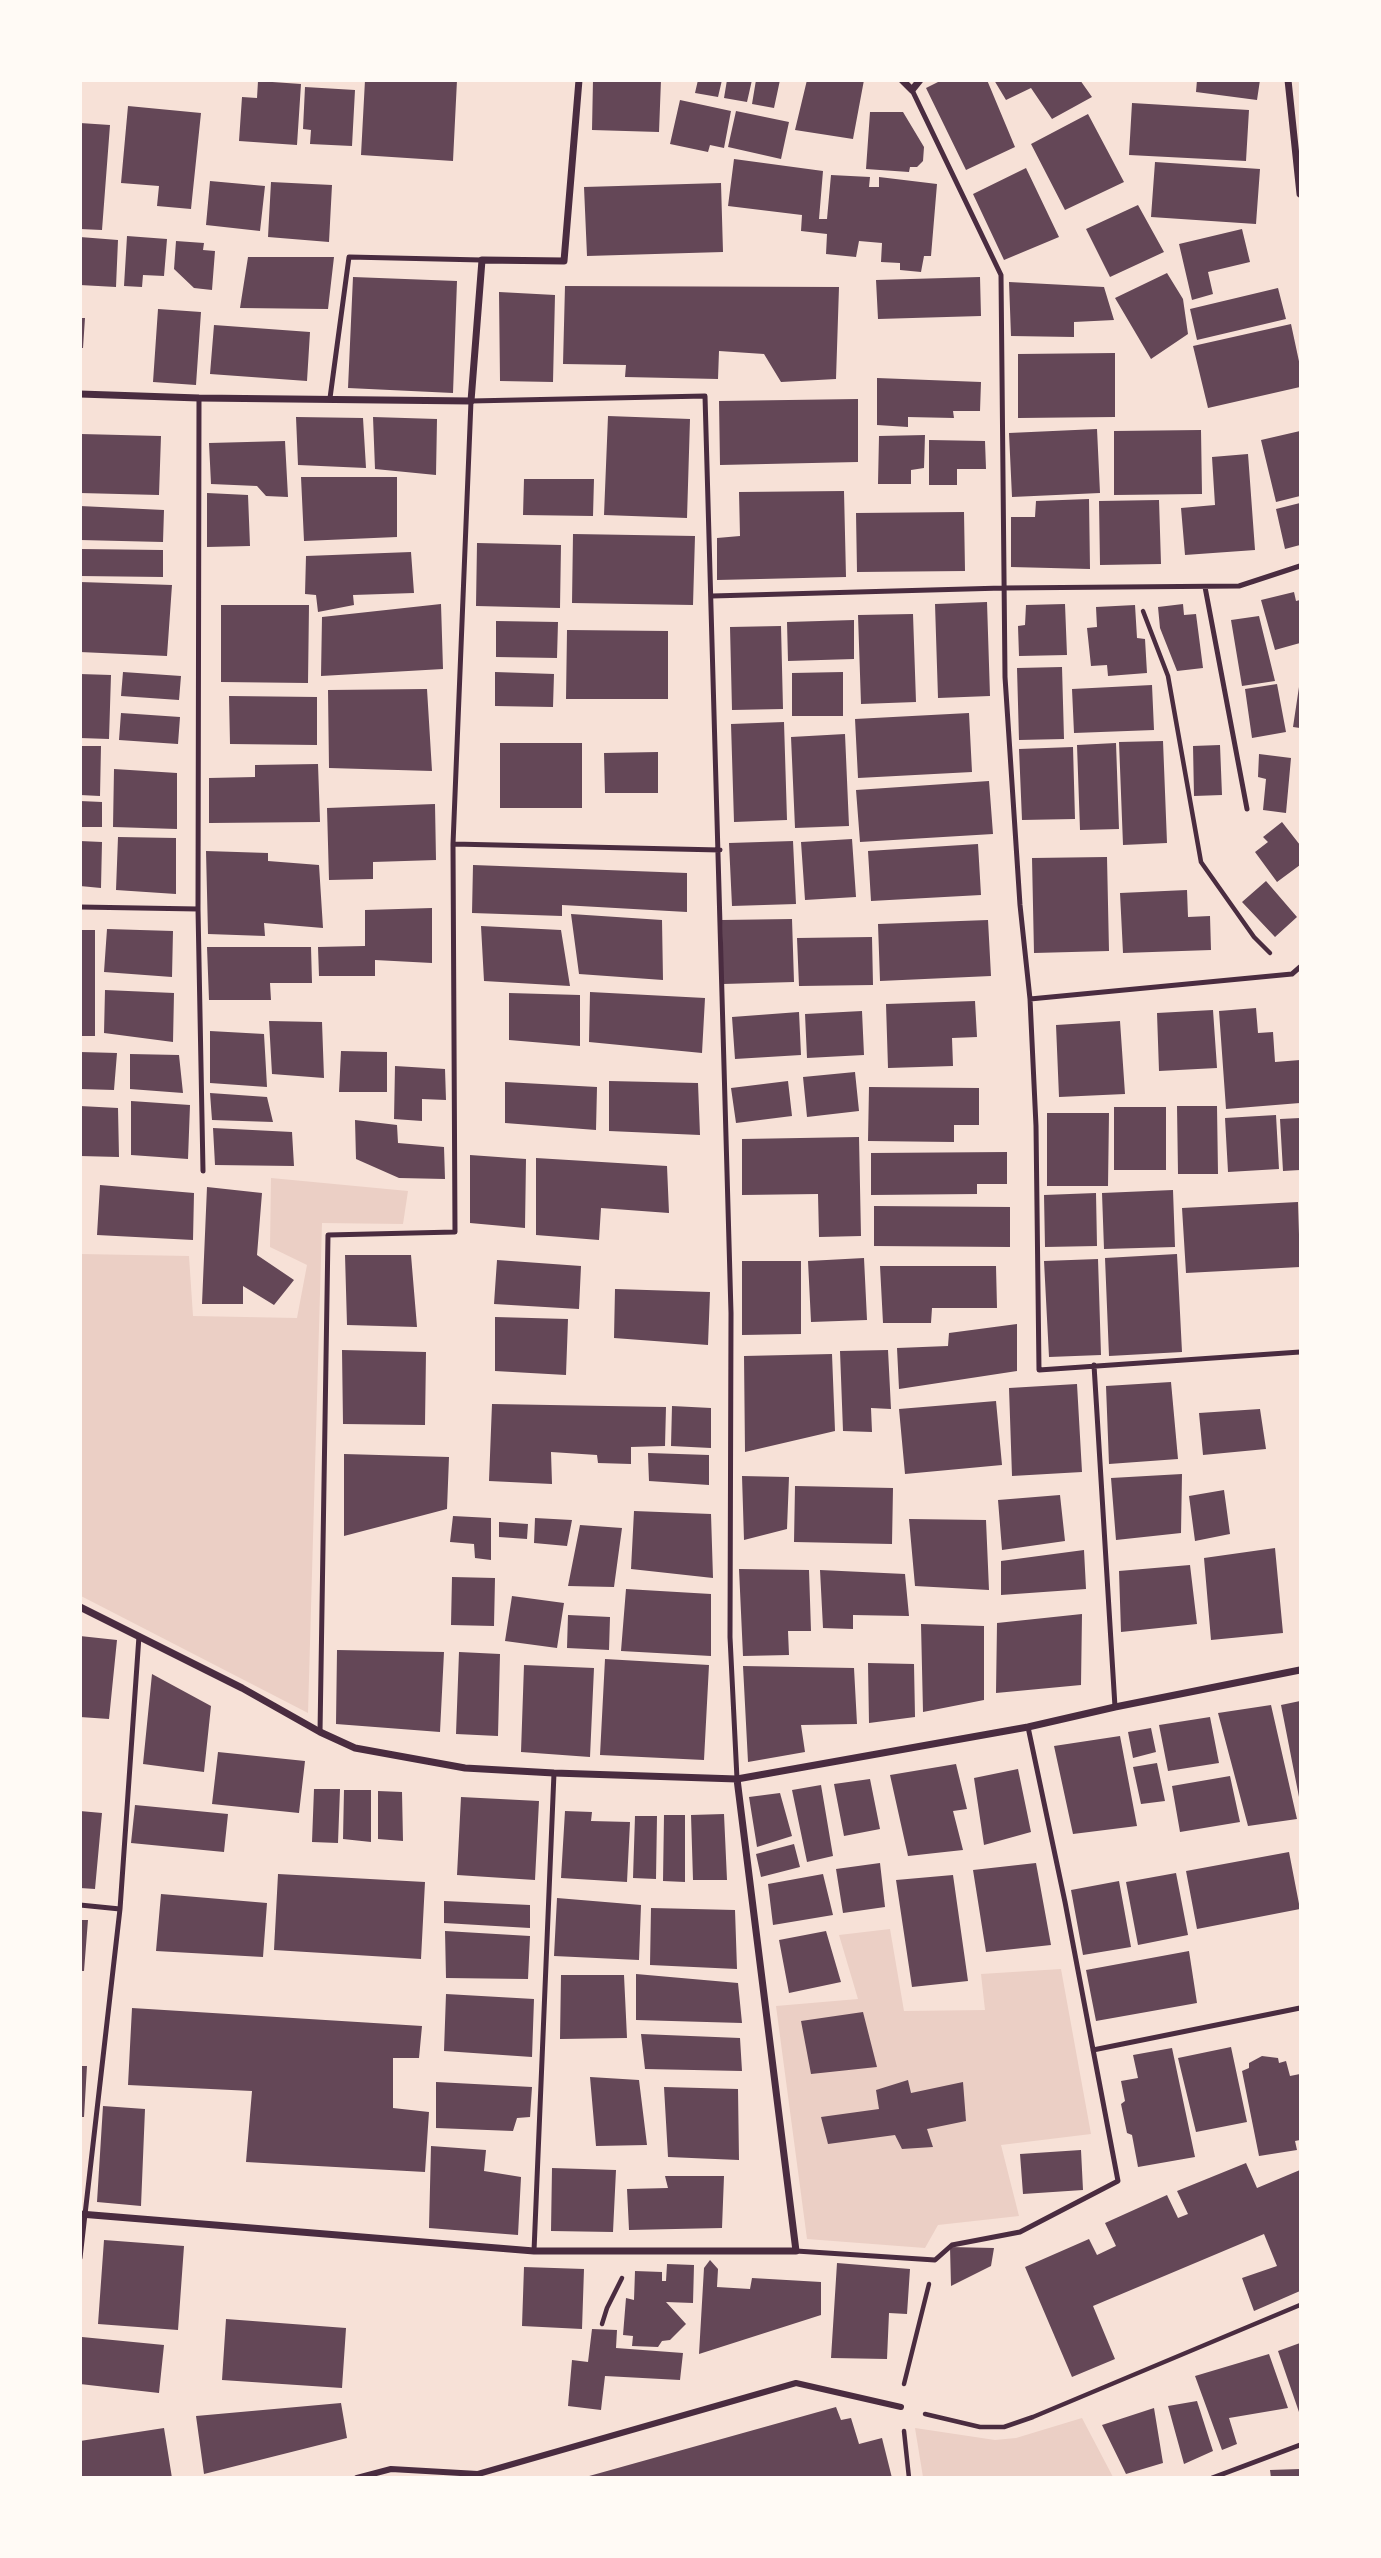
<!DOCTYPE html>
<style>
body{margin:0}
#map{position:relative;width:1381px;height:2558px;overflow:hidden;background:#f7e1d7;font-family:Inter,sans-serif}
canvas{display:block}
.frame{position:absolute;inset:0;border:82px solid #fffaf5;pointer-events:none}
</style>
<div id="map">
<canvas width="1381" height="2558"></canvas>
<div class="frame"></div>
</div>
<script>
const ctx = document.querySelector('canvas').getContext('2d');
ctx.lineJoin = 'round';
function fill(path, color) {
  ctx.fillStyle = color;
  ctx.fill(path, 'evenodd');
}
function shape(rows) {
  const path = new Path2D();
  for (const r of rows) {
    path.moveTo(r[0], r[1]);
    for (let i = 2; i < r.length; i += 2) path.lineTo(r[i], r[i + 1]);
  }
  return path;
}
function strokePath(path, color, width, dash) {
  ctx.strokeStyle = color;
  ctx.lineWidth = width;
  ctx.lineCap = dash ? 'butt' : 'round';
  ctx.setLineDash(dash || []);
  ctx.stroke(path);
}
const green = shape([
 [271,1178,408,1191,403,1224,322,1223,308,1713,81,1596,81,1254,189,1256,193,1316,297,1318,307,1265,270,1247],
 [890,1929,904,2011,985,2010,981,1974,1061,1969,1091,2134,1001,2145,1019,2216,938,2225,925,2248,807,2239,776,2006,858,1999,839,1935],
 [1082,2418,1113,2477,923,2477,915,2428,995,2440,1016,2438]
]);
const building = shape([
 [365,80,457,80,453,161,361,155],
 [593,80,661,80,659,132,592,130],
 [698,80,722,80,718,97,695,93],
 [727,80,752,80,747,102,724,98],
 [756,80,780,80,774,108,752,104],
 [807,80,864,80,853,139,795,130],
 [942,80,987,80,1015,147,966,170,926,88],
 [994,80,1080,80,1092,97,1052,119,1031,88,1006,100],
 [1197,80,1260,80,1257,100,1196,92],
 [258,81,301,84,297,145,239,141,242,97,257,98],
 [305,87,355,90,352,146,310,144,311,130,303,129],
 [680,100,731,111,724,148,710,145,708,152,670,144],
 [1132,103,1249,110,1246,161,1129,155],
 [128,106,201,113,191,209,157,206,159,186,121,183],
 [736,111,789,122,781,159,728,147],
 [870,112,903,112,924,147,923,161,917,167,910,167,909,172,866,169],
 [1088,114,1124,182,1065,210,1031,144],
 [80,123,110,125,102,230,80,229],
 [734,159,823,171,819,219,827,219,831,175,870,177,869,187,879,187,879,177,937,184,931,256,924,256,921,272,900,270,900,263,881,262,882,243,859,241,856,257,826,254,827,234,801,231,802,215,728,206],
 [1155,162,1260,169,1256,224,1151,217],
 [1026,168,1059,237,1004,260,973,194],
 [210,181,265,186,260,231,206,225],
 [271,182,332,185,329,242,268,237],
 [721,183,723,252,587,256,584,187],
 [1138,205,1164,252,1110,277,1086,229],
 [1242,229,1250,262,1208,272,1213,294,1192,300,1179,244],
 [127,236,167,239,164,276,143,275,142,287,124,286],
 [80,237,118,240,116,287,80,285],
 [176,241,204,243,203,250,215,251,212,290,194,288,174,269],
 [248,257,334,257,328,309,240,308],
 [1167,273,1183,299,1188,334,1151,359,1115,298],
 [353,277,457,281,453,393,348,388],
 [980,277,981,316,878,319,876,280],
 [1009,282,1104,287,1114,320,1074,322,1074,337,1011,336],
 [565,286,839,287,836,379,781,382,764,354,719,351,718,379,625,377,626,365,563,364],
 [1278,288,1286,319,1197,340,1190,309],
 [499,292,555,295,553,382,500,381],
 [158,309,201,312,196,385,153,382],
 [80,318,85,318,83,348,80,348],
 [1291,324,1300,366,1300,387,1208,408,1193,346],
 [214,325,310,332,307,381,210,374],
 [1115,353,1115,417,1018,418,1018,354],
 [877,378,981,382,980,411,953,411,954,418,908,417,908,427,877,425],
 [858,399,858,462,720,465,719,401],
 [608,416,690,419,687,518,604,515],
 [296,417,363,418,366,468,298,465],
 [373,417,437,419,436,475,375,469],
 [1097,429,1100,493,1012,497,1009,433],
 [1201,430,1202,494,1114,495,1114,431],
 [1300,431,1300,496,1276,502,1261,440],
 [81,434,161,436,159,495,80,493],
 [925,435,924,468,911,470,911,484,878,484,879,436],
 [929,440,985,441,986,469,957,469,957,485,929,485],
 [285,441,288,497,266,496,257,486,211,484,209,443],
 [1248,454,1255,550,1185,555,1181,508,1215,505,1212,457],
 [301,477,397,477,397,537,304,541],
 [524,479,594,479,593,516,523,515],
 [844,491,846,577,717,580,717,538,740,536,739,492],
 [207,493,248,495,250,546,207,547],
 [1089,499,1090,569,1011,567,1011,517,1035,517,1036,501],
 [1159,500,1161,564,1100,565,1099,501],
 [1300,503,1300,545,1285,549,1276,509],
 [80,506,164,510,163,542,80,540],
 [964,512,965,571,857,572,856,513],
 [573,534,695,536,693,605,572,603],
 [477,543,561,545,560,608,476,606],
 [80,549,163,550,163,577,80,576],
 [411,552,414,593,353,595,354,605,318,612,316,595,305,594,306,556],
 [80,582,172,585,167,656,80,652],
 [1294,592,1296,601,1300,600,1300,643,1275,650,1261,600],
 [987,602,990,696,938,698,935,604],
 [441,604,443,669,321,676,322,617],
 [1065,604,1067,655,1019,656,1018,626,1025,625,1026,605],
 [1183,604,1184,615,1196,614,1203,668,1177,671,1160,628,1158,607],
 [221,605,309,605,308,683,221,682],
 [1135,605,1137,638,1145,639,1147,673,1108,676,1107,665,1091,666,1087,628,1097,627,1096,607],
 [913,614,916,702,861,704,858,615],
 [1259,616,1275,681,1242,686,1231,620],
 [854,620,854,659,788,661,787,622],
 [496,621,558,622,557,658,496,657],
 [781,626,783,709,732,710,730,627],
 [567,630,668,631,668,699,566,699],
 [1062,667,1064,739,1019,740,1017,668],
 [123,672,181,676,179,700,121,696],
 [495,672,554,674,553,707,495,706],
 [843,672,843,716,792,716,792,673],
 [80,674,111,675,109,739,80,738],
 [1277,684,1286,732,1252,738,1245,689],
 [1152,685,1154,730,1074,733,1072,689],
 [1299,687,1300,687,1300,728,1293,727],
 [427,689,432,771,329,768,328,690],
 [229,696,317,697,317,745,230,744],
 [121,713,180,717,178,744,119,740],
 [969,713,972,772,858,778,855,719],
 [784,722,787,820,734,822,731,724],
 [845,734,849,826,795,828,791,737],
 [1163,741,1167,843,1123,845,1119,742],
 [500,743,582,743,582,808,500,808],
 [1116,743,1119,829,1080,830,1077,745],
 [1220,745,1222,795,1194,796,1193,746],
 [80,746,101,746,100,796,80,795],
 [1073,747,1075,819,1022,820,1019,749],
 [658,752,658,793,605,793,604,753],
 [1259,754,1291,758,1286,813,1263,810,1266,779,1258,777],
 [318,764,320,822,209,823,209,778,255,777,255,765],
 [114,769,177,773,177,829,113,827],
 [989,781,993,834,860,842,856,790],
 [80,801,102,802,102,827,80,827],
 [435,804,436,860,373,862,373,879,329,880,327,808],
 [1282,822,1300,845,1300,865,1277,882,1255,852,1268,842,1263,837],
 [118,837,176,838,176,894,116,890],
 [852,839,856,897,805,900,801,842],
 [80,841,102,842,101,888,80,886],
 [793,841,796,904,732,906,729,843],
 [978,844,981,895,871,901,868,851],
 [206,851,268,853,268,861,319,865,323,928,264,923,265,936,208,934],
 [1107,857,1109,951,1034,953,1032,858],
 [473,865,687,873,687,912,562,905,562,916,472,913],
 [1266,881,1297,917,1275,937,1242,902],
 [1187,890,1188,917,1210,916,1211,950,1123,953,1120,893],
 [432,908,432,963,375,960,375,976,319,976,318,947,365,946,365,910],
 [571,914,662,920,663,980,579,974],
 [792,919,794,982,723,984,722,920],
 [988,920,991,976,880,981,878,924],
 [481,926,561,930,570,986,484,981],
 [107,929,173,931,172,977,104,972],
 [80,930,95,930,95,1036,80,1036],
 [872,937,873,985,799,986,797,938],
 [207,947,311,947,312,983,270,983,271,1000,209,1000],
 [105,990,174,993,173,1042,104,1033],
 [590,992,705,998,702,1053,589,1042],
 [509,993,580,995,580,1046,509,1040],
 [975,1001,977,1037,952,1038,953,1066,888,1068,886,1004],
 [1256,1008,1258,1033,1273,1032,1275,1062,1300,1060,1300,1103,1226,1109,1219,1011],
 [1213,1010,1217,1068,1159,1071,1157,1013],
 [862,1011,864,1055,807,1058,805,1014],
 [799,1012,801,1055,735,1059,732,1017],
 [269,1021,322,1022,324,1078,272,1074],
 [1120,1021,1125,1094,1059,1097,1056,1025],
 [210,1031,264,1034,267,1087,210,1083],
 [341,1051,387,1052,387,1092,339,1092],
 [80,1052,117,1053,114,1090,80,1089],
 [130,1054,179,1055,183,1093,130,1089],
 [395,1066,445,1069,446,1100,422,1099,422,1121,394,1119],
 [855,1072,859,1111,807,1117,803,1077],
 [609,1081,698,1083,700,1135,609,1131],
 [788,1081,792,1116,736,1123,731,1088],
 [505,1082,597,1087,596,1130,505,1123],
 [869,1087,979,1088,979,1125,954,1125,954,1142,868,1141],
 [210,1093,267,1097,273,1122,212,1120],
 [131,1101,190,1105,188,1159,131,1155],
 [80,1106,118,1108,119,1157,80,1156],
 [1177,1106,1217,1106,1218,1174,1178,1174],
 [1114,1107,1166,1107,1166,1170,1114,1170],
 [1047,1113,1109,1113,1108,1186,1047,1186],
 [1276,1115,1279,1169,1228,1172,1225,1118],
 [1300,1118,1300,1170,1283,1171,1280,1119],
 [355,1120,397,1125,398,1143,444,1147,445,1179,399,1178,356,1159],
 [213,1128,292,1132,294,1166,215,1165],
 [859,1137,861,1236,819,1237,818,1194,742,1195,742,1139],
 [1007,1152,1007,1184,977,1184,977,1194,871,1195,871,1153],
 [470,1155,526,1159,525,1228,470,1223],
 [536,1158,667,1166,669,1213,601,1208,599,1240,536,1235],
 [100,1185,194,1193,193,1240,97,1235],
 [207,1187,262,1193,257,1255,294,1280,274,1305,243,1286,243,1304,202,1304],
 [1173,1190,1175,1247,1104,1249,1102,1193],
 [1096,1193,1097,1246,1045,1247,1044,1195],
 [1298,1202,1300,1267,1186,1273,1182,1208],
 [874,1206,1010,1207,1010,1247,874,1246],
 [1177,1254,1182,1352,1109,1356,1105,1258],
 [345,1255,411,1255,417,1327,347,1325],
 [864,1258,867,1320,811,1322,808,1261],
 [1098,1259,1101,1355,1049,1357,1044,1261],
 [497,1260,581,1266,579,1309,494,1304],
 [742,1261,801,1261,801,1334,742,1335],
 [880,1266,996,1266,997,1308,932,1308,931,1323,883,1323],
 [615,1289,710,1292,708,1345,614,1338],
 [495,1317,568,1319,566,1375,495,1371],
 [1017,1324,1017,1371,899,1389,897,1348,948,1346,949,1333],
 [342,1350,426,1352,425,1425,343,1424],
 [888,1350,891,1409,871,1408,872,1432,843,1431,840,1351],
 [832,1354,835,1431,745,1452,744,1356],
 [1171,1382,1178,1459,1109,1464,1106,1386],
 [1077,1384,1082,1472,1012,1476,1009,1388],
 [996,1401,1002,1465,905,1474,899,1409],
 [492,1404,666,1407,665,1446,631,1447,631,1464,598,1463,597,1455,551,1452,552,1484,489,1481],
 [672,1406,711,1408,711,1448,671,1446],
 [1260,1409,1266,1449,1203,1455,1199,1413],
 [648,1453,709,1455,709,1485,649,1481],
 [344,1454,449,1457,447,1509,344,1536],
 [1182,1474,1181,1533,1116,1540,1111,1478],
 [742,1476,789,1477,787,1529,744,1540],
 [795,1486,893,1488,892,1544,794,1542],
 [1224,1490,1230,1534,1195,1541,1189,1496],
 [1060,1495,1065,1541,1002,1550,998,1500],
 [634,1511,711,1514,713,1578,631,1569],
 [453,1516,491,1518,491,1560,475,1558,474,1544,450,1542],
 [535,1518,572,1520,567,1546,534,1543],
 [909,1519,986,1520,989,1590,915,1586],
 [499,1522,528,1524,527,1539,499,1537],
 [580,1525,622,1528,614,1587,568,1586],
 [1275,1548,1283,1633,1211,1640,1204,1558],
 [1084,1550,1086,1589,1001,1595,1001,1561],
 [1190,1565,1197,1624,1121,1632,1119,1571],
 [739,1569,809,1570,811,1631,788,1631,789,1655,743,1656],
 [820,1570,905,1574,909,1616,853,1615,853,1629,823,1628],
 [452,1577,495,1578,494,1626,451,1625],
 [626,1589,711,1594,711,1656,621,1651],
 [512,1596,564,1603,557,1648,505,1641],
 [1082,1614,1081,1685,996,1693,997,1623],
 [568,1615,610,1617,609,1650,567,1648],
 [921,1624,984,1626,984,1700,923,1712],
 [80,1636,117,1640,109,1719,80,1717],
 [337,1650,444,1652,440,1732,336,1724],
 [459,1652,500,1654,498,1736,456,1734],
 [605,1659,709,1665,704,1760,600,1755],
 [868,1663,914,1664,915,1717,869,1723],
 [524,1665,594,1668,590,1757,521,1752],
 [743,1666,854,1668,857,1724,801,1725,805,1752,748,1762],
 [152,1674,211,1706,204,1772,143,1764],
 [1300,1701,1300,1796,1299,1797,1281,1705],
 [1271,1705,1297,1819,1248,1826,1218,1713],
 [1210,1717,1219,1763,1168,1771,1159,1725],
 [1151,1728,1156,1752,1133,1758,1128,1732],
 [1120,1736,1137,1826,1073,1834,1054,1746],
 [218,1752,305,1761,299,1813,212,1804],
 [1157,1763,1165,1801,1141,1804,1133,1767],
 [956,1764,967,1809,953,1811,963,1850,908,1856,890,1775],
 [1018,1769,1031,1832,984,1845,974,1778],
 [1230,1776,1240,1822,1180,1832,1172,1786],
 [870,1779,880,1829,844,1836,834,1784],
 [821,1785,833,1856,807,1862,792,1790],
 [314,1789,340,1789,338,1843,312,1842],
 [344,1790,371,1790,371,1842,343,1839],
 [378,1791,402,1792,403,1841,378,1839],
 [780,1793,792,1836,757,1847,749,1797],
 [461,1797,539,1801,535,1880,457,1875],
 [135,1805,228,1814,224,1852,131,1843],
 [80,1811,102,1813,95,1889,80,1888],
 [565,1811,592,1812,591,1821,630,1822,627,1882,561,1878],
 [724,1814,727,1880,693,1880,691,1815],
 [664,1815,685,1815,685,1882,663,1881],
 [635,1816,657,1816,656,1879,633,1878],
 [794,1844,800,1867,761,1877,756,1854],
 [1289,1852,1300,1909,1197,1929,1186,1871],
 [880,1863,885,1907,843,1913,836,1869],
 [1036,1863,1051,1945,986,1952,973,1870],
 [1176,1873,1188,1935,1138,1945,1126,1882],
 [278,1874,425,1882,421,1959,274,1950],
 [823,1874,833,1915,773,1925,768,1884],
 [953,1875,968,1981,912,1987,896,1880],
 [1119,1881,1131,1947,1083,1955,1071,1890],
 [161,1894,267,1903,263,1957,156,1951],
 [557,1898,641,1905,639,1960,554,1956],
 [444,1901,530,1905,530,1928,444,1923],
 [651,1908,735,1910,737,1969,650,1965],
 [80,1920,88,1920,84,1971,80,1971],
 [445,1931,530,1936,528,1979,446,1978],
 [826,1931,841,1982,789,1993,779,1940],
 [1189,1951,1197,2003,1096,2021,1086,1970],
 [636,1974,738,1983,742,2023,636,2020],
 [561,1975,624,1975,627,2038,560,2039],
 [446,1994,534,1999,532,2057,444,2051],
 [132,2008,422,2026,419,2058,393,2058,393,2108,429,2112,425,2172,246,2162,252,2091,128,2085],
 [863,2012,877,2067,811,2074,801,2021],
 [641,2034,740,2038,742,2071,645,2069],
 [1231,2047,1247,2122,1196,2132,1178,2058],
 [1172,2048,1195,2157,1138,2167,1132,2135,1127,2133,1121,2104,1125,2101,1121,2081,1138,2078,1133,2055],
 [1262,2056,1278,2058,1279,2063,1286,2061,1290,2076,1300,2074,1300,2140,1295,2141,1297,2150,1259,2156,1242,2071,1249,2068,1249,2063],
 [80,2066,87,2066,84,2117,80,2117],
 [590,2077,639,2080,647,2145,596,2146],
 [908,2080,911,2093,963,2082,966,2121,927,2129,933,2147,902,2149,895,2135,828,2144,821,2117,879,2109,876,2090],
 [436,2082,532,2087,530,2117,517,2118,513,2131,436,2128],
 [664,2087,738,2089,739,2160,668,2157],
 [103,2106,145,2109,141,2206,97,2202],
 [431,2146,486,2150,484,2171,521,2177,518,2235,429,2228],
 [1081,2150,1083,2190,1023,2194,1020,2154],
 [1246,2163,1257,2188,1300,2170,1300,2291,1254,2311,1242,2278,1277,2266,1264,2234,1093,2306,1115,2359,1072,2377,1025,2267,1089,2239,1097,2255,1116,2246,1105,2223,1167,2195,1178,2218,1188,2214,1177,2191],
 [552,2168,616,2170,613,2232,551,2231],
 [665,2176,724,2176,722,2228,629,2230,627,2189,668,2188],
 [104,2240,184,2246,178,2330,98,2324],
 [950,2247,994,2248,991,2266,951,2286],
 [710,2260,718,2269,717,2287,750,2289,752,2278,821,2282,821,2315,699,2354,704,2268],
 [837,2263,910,2269,907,2314,889,2313,887,2359,831,2358],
 [667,2264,694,2265,693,2303,666,2302,686,2324,670,2340,662,2341,658,2347,632,2346,633,2336,623,2335,626,2298,634,2300,635,2271,662,2272,662,2281,666,2281],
 [524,2267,584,2269,582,2329,522,2326],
 [226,2319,346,2328,342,2388,222,2380],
 [592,2329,617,2330,616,2348,683,2353,680,2380,605,2376,601,2410,568,2406,572,2360,588,2362],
 [82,2337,164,2345,159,2393,80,2384],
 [1300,2343,1300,2415,1278,2351],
 [1269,2354,1288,2408,1229,2418,1237,2444,1222,2450,1195,2376],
 [1197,2401,1213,2451,1184,2464,1168,2406],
 [341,2403,347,2438,204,2474,196,2416],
 [836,2407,841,2420,851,2418,859,2444,882,2438,892,2478,582,2478],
 [1154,2408,1163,2463,1126,2474,1102,2425],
 [164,2428,172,2478,81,2478,80,2441],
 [1300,2469,1300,2478,1271,2478,1270,2470]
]);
const path = shape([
 [1143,611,1168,676,1201,862,1254,937,1270,953],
 [602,2324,607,2308,622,2278],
 [904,2384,929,2284],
 [925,2414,980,2427,1004,2427,1033,2417,1300,2305],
 [904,2431,909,2478]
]);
const service = shape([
 [912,90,1001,275,1005,677,1020,905,1030,999,1036,1126,1039,1370,1300,1352],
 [330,398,349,257,482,260],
 [1205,587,1247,809],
 [712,596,1003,588,1239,586,1300,566],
 [453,844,720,850],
 [80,907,198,909,199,398],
 [198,909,203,1171],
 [1030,999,1292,974,1300,967],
 [1094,1365,1115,1707],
 [320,1732,328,1235,455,1232,453,844,471,401,705,396,731,1313,730,1637,737,1779],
 [80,1905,120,1909],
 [1093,2050,1300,2008],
 [534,2251,554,1773],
 [796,2251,935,2260,952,2245,1020,2232,1118,2181,1065,1902,1028,1727],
 [80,2258,120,1909,139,1636],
 [1212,2478,1300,2445]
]);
const pedestrian = shape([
 [357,2478,391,2469,478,2474,796,2383,901,2407]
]);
const minor = shape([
 [902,80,912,90,920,80],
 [1288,80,1300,194],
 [80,394,199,398,471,401,482,260,564,261,579,80],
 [80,1607,242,1688,320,1732,355,1748,465,1768,554,1773,737,1779,1028,1727,1115,1707,1300,1670],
 [80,2214,534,2251,796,2251,737,1779]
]);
fill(green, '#ebcfc5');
fill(building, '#644757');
strokePath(path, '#4a2c40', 4.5);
strokePath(service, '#4a2c40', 5);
strokePath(pedestrian, '#4a2c40', 6);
strokePath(minor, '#4a2c40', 7);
</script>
